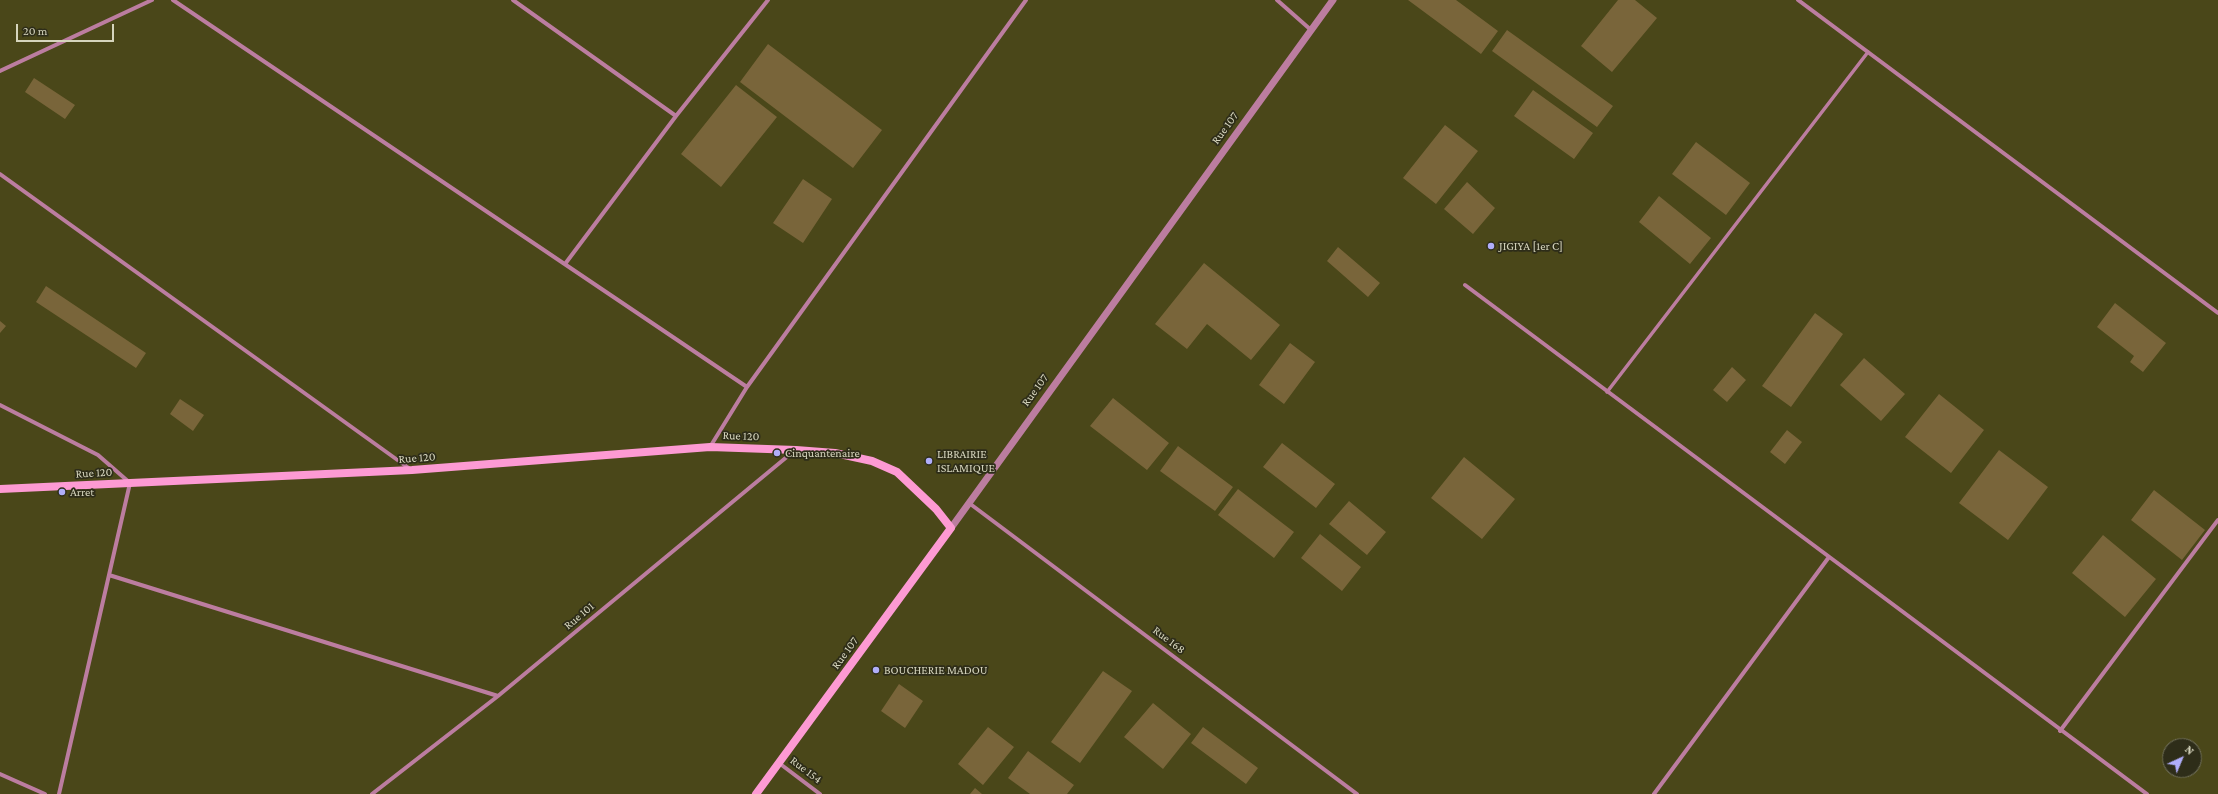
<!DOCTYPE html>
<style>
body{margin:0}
#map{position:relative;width:2218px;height:794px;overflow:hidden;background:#4a4719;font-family:"Crimson Pro",serif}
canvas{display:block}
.north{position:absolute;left:2162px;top:738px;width:40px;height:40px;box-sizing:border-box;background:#2e2d19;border:1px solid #71705b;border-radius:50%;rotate:44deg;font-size:11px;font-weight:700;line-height:16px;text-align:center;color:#d6d5bd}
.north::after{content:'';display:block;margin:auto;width:14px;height:18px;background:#b0aefa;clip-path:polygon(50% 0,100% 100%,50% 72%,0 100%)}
.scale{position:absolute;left:16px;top:24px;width:98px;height:18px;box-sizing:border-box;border:2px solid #d6d5bd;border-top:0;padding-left:5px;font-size:12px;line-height:14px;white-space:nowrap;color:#d6d5bd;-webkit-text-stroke:3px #2e2d19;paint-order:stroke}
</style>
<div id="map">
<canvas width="2218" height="794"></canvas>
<div class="north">N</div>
<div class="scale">20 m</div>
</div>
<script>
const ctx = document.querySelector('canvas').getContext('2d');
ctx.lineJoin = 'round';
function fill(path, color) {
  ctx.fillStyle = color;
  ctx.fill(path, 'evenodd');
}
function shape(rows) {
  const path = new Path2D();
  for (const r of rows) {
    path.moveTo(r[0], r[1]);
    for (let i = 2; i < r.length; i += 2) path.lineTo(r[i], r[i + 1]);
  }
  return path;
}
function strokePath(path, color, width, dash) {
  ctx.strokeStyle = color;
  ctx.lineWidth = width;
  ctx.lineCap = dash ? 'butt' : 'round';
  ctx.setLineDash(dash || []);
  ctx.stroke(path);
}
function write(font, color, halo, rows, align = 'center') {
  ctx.font = font + ' "Crimson Pro",serif';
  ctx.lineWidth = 3.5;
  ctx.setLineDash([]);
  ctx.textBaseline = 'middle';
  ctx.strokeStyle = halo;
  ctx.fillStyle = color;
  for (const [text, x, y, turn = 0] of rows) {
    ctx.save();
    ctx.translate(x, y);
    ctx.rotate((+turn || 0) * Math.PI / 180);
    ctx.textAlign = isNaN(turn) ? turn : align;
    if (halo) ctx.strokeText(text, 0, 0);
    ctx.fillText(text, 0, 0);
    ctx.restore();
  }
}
const building = shape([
 [1408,0,1456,0,1498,31,1481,54],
 [1618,0,1635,0,1657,18,1612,72,1581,46],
 [1507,30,1613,106,1597,127,1492,51],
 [768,44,882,130,853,168,740,82],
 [34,78,75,105,65,119,25,92],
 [736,85,777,117,721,187,681,154],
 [1533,90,1593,133,1574,159,1514,116],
 [1445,125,1478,151,1436,204,1403,178],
 [1696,142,1750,183,1726,215,1672,174],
 [803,179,832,199,803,243,773,223],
 [1467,182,1495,208,1473,234,1444,209],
 [1659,196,1711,238,1690,264,1639,222],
 [1338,247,1380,283,1368,297,1327,261],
 [1204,263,1280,325,1251,360,1207,324,1187,349,1155,324],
 [46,286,146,353,136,368,36,302],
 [2115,303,2166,343,2143,372,2130,362,2134,356,2097,327],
 [1815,313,1843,334,1791,407,1762,386],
 [0,321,6,326,0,333],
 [1290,343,1315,362,1284,404,1259,385],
 [1864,358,1905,394,1881,421,1840,385],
 [1732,367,1746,380,1727,402,1713,390],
 [1939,394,1984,430,1951,473,1905,437],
 [1113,398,1169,443,1147,470,1090,426],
 [180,399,204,415,193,431,170,414],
 [1787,430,1802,442,1785,464,1770,452],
 [1282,443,1335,484,1316,508,1263,467],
 [1178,446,1233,487,1215,511,1160,471],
 [1999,450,2048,487,2008,540,1959,503],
 [1464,457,1515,499,1482,539,1431,498],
 [1238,489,1294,532,1274,558,1218,515],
 [2154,490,2205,530,2182,560,2131,520],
 [1349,501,1386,532,1367,555,1329,524],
 [1320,534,1361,567,1342,591,1301,558],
 [2103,535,2156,579,2125,617,2072,573],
 [1103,671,1132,691,1080,763,1051,742],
 [899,684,923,701,905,728,881,711],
 [1153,703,1191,734,1163,769,1124,737],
 [988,727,1014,747,983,785,958,764],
 [1203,727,1258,768,1246,784,1191,743],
 [1028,751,1074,785,1067,794,1030,794,1008,778],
 [975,788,982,794,970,794]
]);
const pedestrian = shape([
 [1607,392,1868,52]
]);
const minor = shape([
 [173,0,747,387],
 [513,0,676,116],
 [1277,0,1311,30],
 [1798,0,2218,313],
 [0,71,152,0],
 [0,174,410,469],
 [565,264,676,116,768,0],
 [1465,285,2147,794],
 [0,405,98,455,130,483,59,794],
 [710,447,747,387,1026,0],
 [969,503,1357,794],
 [109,575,498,696],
 [2060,731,2218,520],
 [779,763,820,794],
 [0,774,45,794],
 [372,794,498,696,794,451],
 [1654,794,1829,557]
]);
const tertiary = shape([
 [951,528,1333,0]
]);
const secondary = shape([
 [0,489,412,470,710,447,796,450,835,453,872,461,897,472,936,509,951,528,756,794]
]);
const markers = [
 [1491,246,4,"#b0aefa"],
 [777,453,4,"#b0aefa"],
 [929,461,4,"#b0aefa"],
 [62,492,4,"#b0aefa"],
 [876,670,4,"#b0aefa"]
];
const streetNames = [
 ["Rue 107",1225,128,-54],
 ["Rue 107",1035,390,-54],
 ["Rue 120",741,436,2],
 ["Rue 120",417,458,-4],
 ["Rue 120",94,473,-3],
 ["Rue 101",579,616,-40],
 ["Rue 168",1169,640,37],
 ["Rue 107",845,653,-54],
 ["Rue 154",806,770,37]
];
const poiNames = [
 ["JIGIYA [1er C]",1499,246],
 ["Cinquantenaire",785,453],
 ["LIBRAIRIE",937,454],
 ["ISLAMIQUE",937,468],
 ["Arret",70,492],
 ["BOUCHERIE MADOU",884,670]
];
fill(building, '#79653a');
strokePath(pedestrian, '#bc7da0', 3.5);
strokePath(minor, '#bc7da0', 4);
strokePath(tertiary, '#bc7da0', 7);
strokePath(secondary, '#fd9ad3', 8);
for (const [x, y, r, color] of markers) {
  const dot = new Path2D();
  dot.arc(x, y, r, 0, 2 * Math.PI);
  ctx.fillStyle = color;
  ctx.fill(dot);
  strokePath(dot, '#2e2d19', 1.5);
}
write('12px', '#d6d5bd', '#2e2d19', streetNames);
write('12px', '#d6d5bd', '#2e2d19', poiNames, 'left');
</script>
